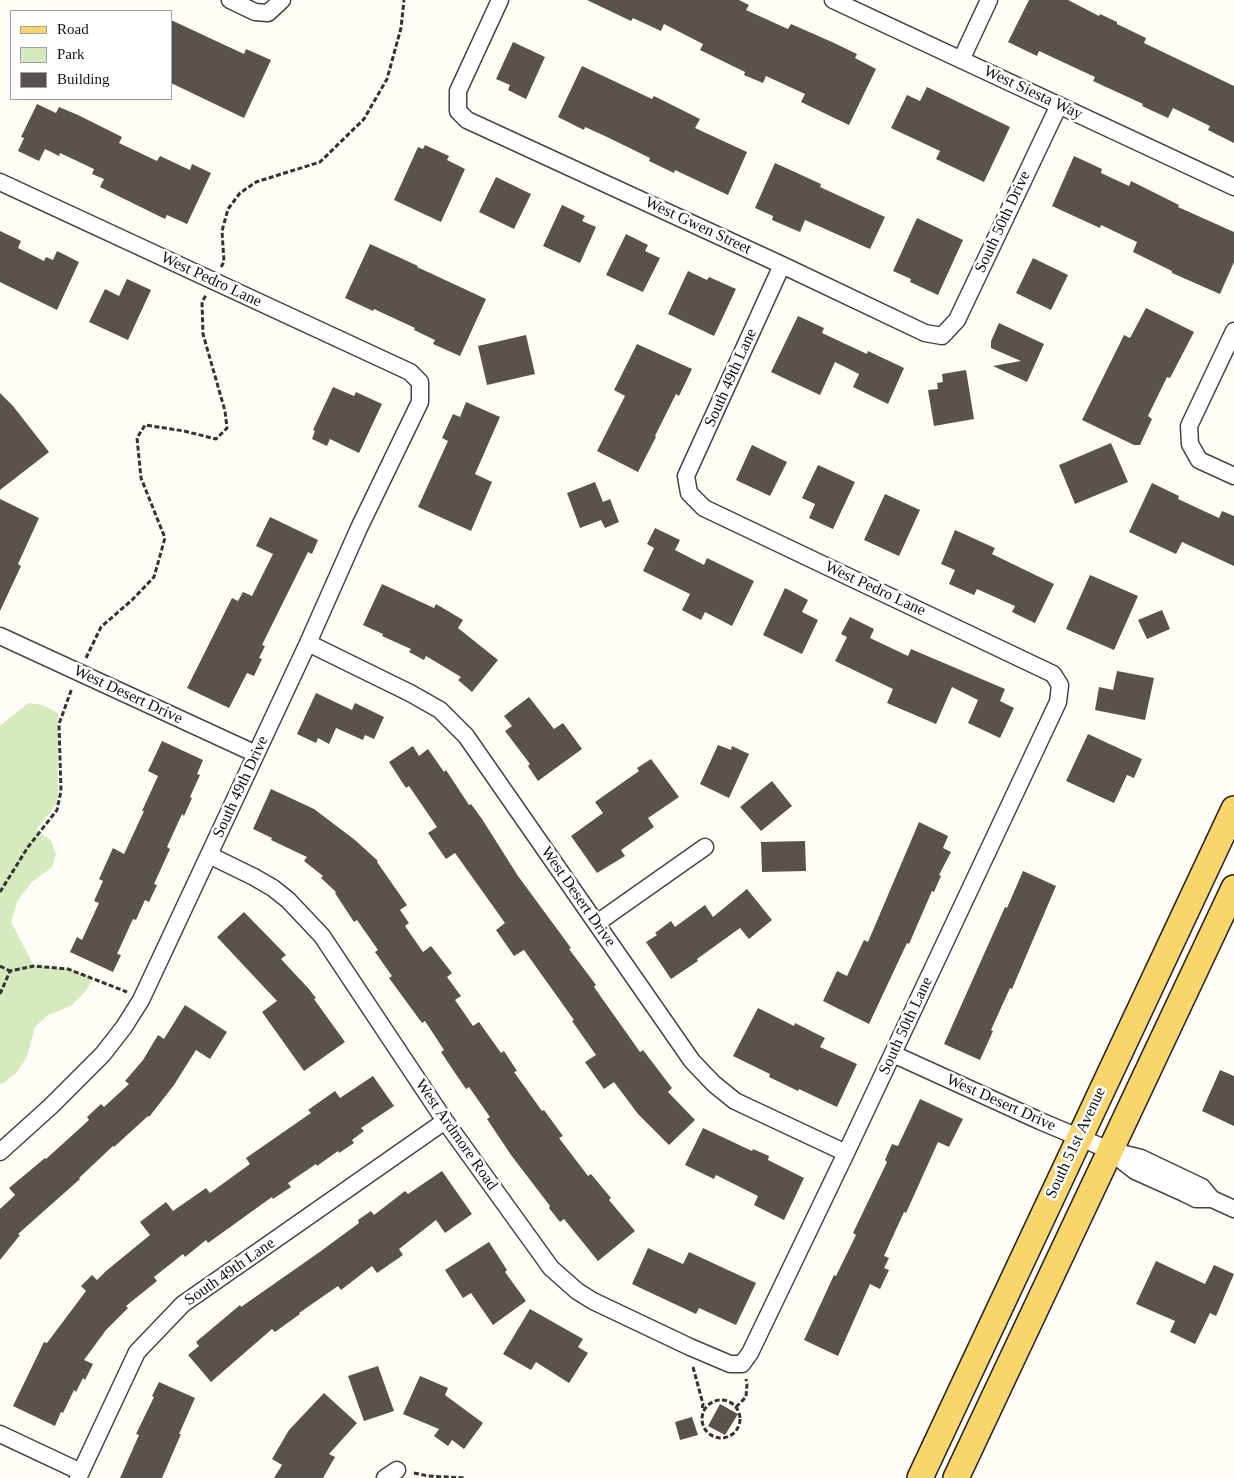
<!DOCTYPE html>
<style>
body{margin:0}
#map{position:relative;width:1234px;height:1478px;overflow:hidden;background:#fffdf5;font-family:"Times New Roman",serif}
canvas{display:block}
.legend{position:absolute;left:10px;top:10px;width:162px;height:90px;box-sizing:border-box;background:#fff;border:1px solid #a0a0a0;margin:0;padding:6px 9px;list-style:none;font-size:15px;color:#111}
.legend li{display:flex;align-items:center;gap:10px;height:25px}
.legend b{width:25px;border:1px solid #a0a0a0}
</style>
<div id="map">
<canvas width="1234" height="1478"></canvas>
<ul class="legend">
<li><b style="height:6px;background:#f9d66b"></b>Road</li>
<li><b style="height:14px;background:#d5ebbd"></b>Park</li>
<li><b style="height:14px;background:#5a524d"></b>Building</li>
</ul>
</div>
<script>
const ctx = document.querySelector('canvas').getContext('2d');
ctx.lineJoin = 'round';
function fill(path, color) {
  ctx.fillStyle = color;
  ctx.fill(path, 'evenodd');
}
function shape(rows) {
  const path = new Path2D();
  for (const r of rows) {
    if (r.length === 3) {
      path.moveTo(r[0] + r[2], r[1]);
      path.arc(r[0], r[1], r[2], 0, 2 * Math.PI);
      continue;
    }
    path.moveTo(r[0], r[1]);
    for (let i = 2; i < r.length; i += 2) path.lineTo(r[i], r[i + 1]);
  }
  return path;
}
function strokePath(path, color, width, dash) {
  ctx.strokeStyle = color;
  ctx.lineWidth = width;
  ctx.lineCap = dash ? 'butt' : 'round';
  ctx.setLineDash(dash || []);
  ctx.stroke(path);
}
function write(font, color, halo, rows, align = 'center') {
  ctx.font = font + ' "Times New Roman",serif';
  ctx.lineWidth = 5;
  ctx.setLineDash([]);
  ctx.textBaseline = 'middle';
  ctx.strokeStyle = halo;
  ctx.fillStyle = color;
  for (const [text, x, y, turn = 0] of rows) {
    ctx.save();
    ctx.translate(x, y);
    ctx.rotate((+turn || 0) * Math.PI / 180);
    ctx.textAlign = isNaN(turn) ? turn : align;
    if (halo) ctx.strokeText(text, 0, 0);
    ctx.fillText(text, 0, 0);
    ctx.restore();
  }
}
const green = shape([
 [28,703,43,705,58,713,58,802,36,830,51,840,56,855,52,867,31,883,18,900,11,922,34,966,68,969,93,978,86,991,71,1006,48,1015,35,1027,27,1057,16,1073,4,1083,0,1084,0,726]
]);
const building = shape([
 [587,0,739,0,749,5,746,10,788,29,791,24,832,42,857,54,855,58,876,69,849,125,801,102,805,94,766,76,763,83,744,75,745,72,700,50,703,44,664,24,661,31,633,18,631,21],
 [1029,0,1068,0,1099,16,1100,14,1117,22,1117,24,1146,38,1144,43,1234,86,1234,143,1208,130,1210,126,1173,108,1168,118,1142,106,1143,104,1093,81,1095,77,1039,51,1037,56,1008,42],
 [171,20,244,54,246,49,271,60,244,118,171,83],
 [513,42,545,57,526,99,508,90,510,85,496,79],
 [582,66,652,99,654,96,700,119,695,128,747,152,728,195,675,170,674,173,649,161,650,158,605,136,585,127,584,130,558,117],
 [927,87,1010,127,984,182,936,159,940,151,891,128,907,95,920,101],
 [37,104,56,113,59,107,78,115,122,137,119,143,157,161,160,156,190,170,192,164,211,173,187,224,167,215,165,219,100,187,104,179,92,174,94,169,60,153,59,156,45,149,39,161,18,151,24,138,21,137],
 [425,145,449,156,447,160,465,169,441,222,394,200,418,147,423,149],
 [1074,156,1102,169,1101,173,1129,186,1131,181,1179,205,1178,207,1234,232,1234,262,1220,294,1172,273,1172,271,1133,252,1137,242,1101,225,1100,228,1052,206],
 [775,163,821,184,820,187,885,217,870,249,805,220,800,232,772,220,773,216,755,208],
 [496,177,531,194,514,229,479,212],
 [562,205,585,216,582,221,596,227,580,263,543,246],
 [917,218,963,240,938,295,910,282,911,279,893,271],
 [0,231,21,241,18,248,44,261,46,257,53,260,57,251,79,262,57,310,0,282],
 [626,234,648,245,645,251,660,258,643,292,606,275],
 [370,244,418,266,417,267,486,299,460,356,433,344,435,340,414,330,415,328,374,309,373,311,345,298],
 [1033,258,1068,275,1051,310,1016,293],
 [688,271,707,280,709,277,736,289,714,336,668,314],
 [127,279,151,290,128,340,89,322,105,289,119,296],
 [1146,308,1194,332,1170,378,1167,377,1148,416,1152,419,1140,445,1134,445,1082,420,1124,335,1130,338],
 [798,316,824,328,822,333,867,354,868,351,904,368,888,404,853,387,859,374,835,362,820,395,771,372],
 [999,323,1044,344,1027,382,993,366,1021,361,991,348,991,341],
 [526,335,535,374,487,385,478,346],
 [637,344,692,369,679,396,676,394,655,436,656,437,638,472,597,451,625,396,614,390],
 [966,370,974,419,934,426,928,390,938,389,937,383,943,382,942,374],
 [333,387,354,396,356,392,382,404,359,453,330,439,327,446,312,439,315,431,313,430],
 [0,393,13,406,49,452,0,490],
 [466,402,500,417,475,474,492,482,471,531,418,507,448,441,442,438,453,414,460,417],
 [1111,443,1128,482,1075,504,1059,465],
 [752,445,787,462,770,496,736,480],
 [818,465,855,482,833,529,809,518,815,504,802,498],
 [595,482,603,502,610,499,619,522,605,528,601,520,580,528,567,493],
 [1152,483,1179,496,1178,499,1219,518,1222,511,1234,516,1234,566,1182,542,1176,554,1129,532],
 [885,494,920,510,899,556,864,540],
 [0,499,39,518,18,564,21,566,0,611],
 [270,517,318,540,312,554,308,552,262,645,265,646,259,658,262,659,254,676,247,673,229,708,187,688,232,598,238,601,243,592,252,596,273,554,256,546],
 [655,528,680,540,675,550,704,565,707,558,754,581,732,626,705,612,701,620,682,610,690,594,643,571,654,548,647,544],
 [955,530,995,548,992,554,1054,584,1035,623,1012,612,1015,606,977,589,974,595,949,584,955,570,941,564],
 [1090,575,1138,596,1114,650,1066,629],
 [382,584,434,608,436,604,463,620,458,628,498,660,472,692,458,680,461,677,426,656,424,660,409,652,411,649,382,636,383,634,363,625],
 [785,588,808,600,802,612,818,620,802,654,763,635],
 [1162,610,1170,629,1147,639,1138,620],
 [850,617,874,629,870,638,908,656,911,649,1005,689,1000,701,1014,708,1000,738,968,723,978,700,952,687,936,724,887,703,893,689,835,661,847,637,841,634],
 [1117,671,1154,678,1145,720,1095,710,1099,687,1113,690],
 [316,693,352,710,355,703,384,717,374,739,365,735,363,740,336,728,329,744,318,738,316,743,297,734],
 [529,697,554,729,563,723,582,749,538,781,528,766,530,764,505,731,512,726,504,716],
 [1088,734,1142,759,1134,778,1127,775,1114,803,1066,781],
 [162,741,203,760,197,774,200,775,190,797,192,798,184,816,182,814,167,847,170,849,154,884,157,885,149,902,145,900,136,920,133,919,117,954,121,955,113,972,70,952,77,937,82,940,99,903,94,901,103,881,99,879,113,848,124,854,144,811,142,811,158,776,148,771],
 [718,745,731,750,732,746,749,754,729,798,700,784],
 [413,746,419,756,428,749,444,772,446,770,469,805,471,804,482,819,518,876,571,948,569,949,596,985,594,987,640,1052,643,1050,672,1088,668,1092,695,1120,669,1145,638,1114,614,1082,604,1089,585,1062,596,1055,572,1021,574,1020,524,950,514,956,496,930,505,923,455,853,446,859,428,833,437,827,409,786,406,788,389,762],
 [651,759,679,797,648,818,654,827,621,850,625,856,597,873,571,836,603,813,595,802,639,771,637,768],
 [772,781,792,806,761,831,740,807],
 [271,789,314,809,355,840,378,861,377,862,407,905,400,910,409,923,405,926,423,952,431,946,452,973,447,977,461,996,455,1000,473,1026,479,1022,501,1053,504,1051,517,1071,514,1072,542,1111,544,1110,563,1136,559,1138,588,1176,591,1174,611,1198,609,1200,635,1231,598,1261,564,1219,560,1222,549,1208,550,1206,511,1155,487,1119,490,1117,469,1087,466,1089,455,1073,441,1052,444,1050,425,1021,422,1023,389,978,392,976,375,952,378,950,357,920,354,922,335,893,336,892,321,878,323,876,304,861,307,857,271,840,272,838,253,829],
 [919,822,948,836,943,848,951,852,939,875,941,876,934,892,932,891,909,944,907,943,869,1024,823,1001,837,971,847,976,864,940,868,942],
 [805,841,806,871,762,872,761,842],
 [1023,871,1056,886,1012,989,1010,988,991,1030,993,1031,980,1060,944,1044,1005,907,1007,908],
 [747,889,772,920,749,939,740,928,697,959,698,961,671,979,646,942,657,935,655,933,671,921,675,927,705,905,713,917],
 [244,912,286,955,281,959,308,988,316,998,314,999,345,1042,304,1071,262,1012,277,1001,217,937],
 [185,1005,227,1032,210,1059,196,1050,174,1085,149,1117,148,1116,114,1147,113,1146,79,1178,80,1179,18,1234,20,1235,0,1260,0,1209,15,1195,9,1188,45,1158,46,1159,89,1120,87,1117,101,1104,104,1107,129,1084,125,1081,143,1060,158,1035,164,1039],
 [758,1008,794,1026,795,1023,825,1038,820,1047,857,1064,837,1107,799,1089,798,1091,769,1077,770,1074,733,1056],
 [1220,1070,1234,1076,1234,1126,1202,1111],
 [373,1076,394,1106,361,1128,364,1131,352,1140,354,1143,339,1153,338,1151,317,1166,316,1164,288,1183,291,1187,273,1199,272,1197,208,1243,206,1240,185,1257,183,1254,154,1277,157,1281,126,1306,128,1308,106,1330,84,1360,93,1364,85,1380,83,1378,76,1392,74,1390,63,1413,61,1412,55,1426,13,1406,44,1342,47,1343,86,1291,81,1286,92,1275,97,1280,106,1271,150,1235,140,1222,166,1202,173,1211,206,1188,210,1193,250,1164,246,1158,311,1113,308,1110,335,1091,340,1098],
 [920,1099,963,1119,949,1147,938,1142,906,1213,904,1212,884,1256,889,1258,884,1268,889,1270,880,1289,870,1284,838,1356,804,1340,834,1275,836,1276,856,1235,853,1233,887,1162,885,1160,892,1144,898,1146],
 [703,1128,752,1151,753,1149,769,1156,768,1160,804,1178,784,1220,754,1205,758,1196,716,1175,714,1179,685,1165],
 [442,1171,472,1214,445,1233,436,1220,399,1249,403,1255,377,1273,372,1266,341,1290,338,1286,299,1313,300,1314,275,1332,272,1329,211,1382,188,1355,199,1346,196,1342,240,1305,241,1307,321,1251,359,1223,358,1220,371,1211,374,1215,405,1191,408,1194],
 [489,1242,507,1270,505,1272,526,1301,493,1325,471,1293,463,1298,445,1270],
 [648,1248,683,1264,689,1252,756,1283,736,1325,699,1308,696,1314,632,1284],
 [1156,1261,1205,1284,1214,1265,1234,1274,1216,1316,1210,1313,1195,1344,1170,1332,1175,1321,1136,1304],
 [530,1309,583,1339,578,1347,588,1353,569,1383,536,1362,531,1370,503,1354],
 [378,1366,394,1411,364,1421,348,1376],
 [420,1376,448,1388,445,1395,483,1423,464,1449,452,1440,448,1446,434,1436,439,1429,403,1414],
 [159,1382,195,1398,179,1434,181,1434,162,1478,120,1478,139,1435,136,1434,154,1397,152,1396],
 [324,1393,357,1423,329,1454,335,1457,323,1478,274,1478,282,1465,272,1459,289,1430],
 [720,1404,738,1414,725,1435,708,1426],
 [692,1417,698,1435,680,1440,675,1422]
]);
const path = shape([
 [221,267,224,262,222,231,228,209,240,193,256,182,320,162,364,119,387,79,401,28,404,0],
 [86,658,101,627,132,600,154,577,165,538,141,478,137,438,145,425,184,431,216,439,227,428,225,411,203,334,202,302,206,295],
 [0,892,28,847,57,810,61,791,59,724,72,688],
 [0,966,10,971],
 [0,994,10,971,34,966,68,969,127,992],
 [693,1367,703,1404,702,1409],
 [721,1419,19],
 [736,1407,746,1397,747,1384,746,1379],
 [414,1473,428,1476,466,1478]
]);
const street = shape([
 [230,0,255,12,268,13,282,0],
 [500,0,458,91,458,111,467,120,782,265,925,333,942,336,957,320,1059,105],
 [833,0,1234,187],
 [961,60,989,0],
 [0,182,410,372,420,382,420,402,359,528,308,643,141,1000,124,1027,103,1054,51,1106,0,1152],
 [1234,331,1189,426,1190,444,1199,460,1234,476],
 [0,636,256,754],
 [308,643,410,693,440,710,466,736,692,1061,714,1084,735,1101,846,1153],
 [209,855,254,877,273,888,288,900,322,936,445,1121,551,1268,577,1291,593,1301,690,1347,730,1364,742,1364,750,1353,846,1153,1058,702,1060,685,1053,674,704,508,689,493,686,476,782,265],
 [597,923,705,847],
 [893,1054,1040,1121,1109,1150,1141,1158,1202,1187,1212,1199],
 [1113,1154,1135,1171,1184,1193,1196,1199,1212,1199,1234,1209],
 [0,1434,81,1472],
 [78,1478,137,1352,183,1304,445,1121],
 [385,1478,397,1470]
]);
const primary = shape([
 [920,1478,1234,809],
 [956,1478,1234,888]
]);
const streetNames = [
 ["West Siesta Way",1033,93,25],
 ["South 50th Drive",1003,222,-65],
 ["West Gwen Street",698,226,25],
 ["West Pedro Lane",211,280,25],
 ["South 49th Lane",731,378,-66],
 ["West Pedro Lane",875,589,25],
 ["West Desert Drive",128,695,25],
 ["South 49th Drive",241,787,-65],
 ["West Desert Drive",578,897,55],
 ["South 50th Lane",906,1026,-65],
 ["West Desert Drive",1001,1103,24],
 ["West Ardmore Road",456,1135,55],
 ["South 51st Avenue",1076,1143,-65],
 ["South 49th Lane",230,1272,-35]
];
fill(green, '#d5ebbd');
fill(building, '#5a524d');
strokePath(street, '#444', 19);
strokePath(primary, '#222', 28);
strokePath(path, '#333', 3, [5, 2.5]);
strokePath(street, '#fff', 16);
strokePath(primary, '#f9d66b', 25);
write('16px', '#111', '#fff', streetNames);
</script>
